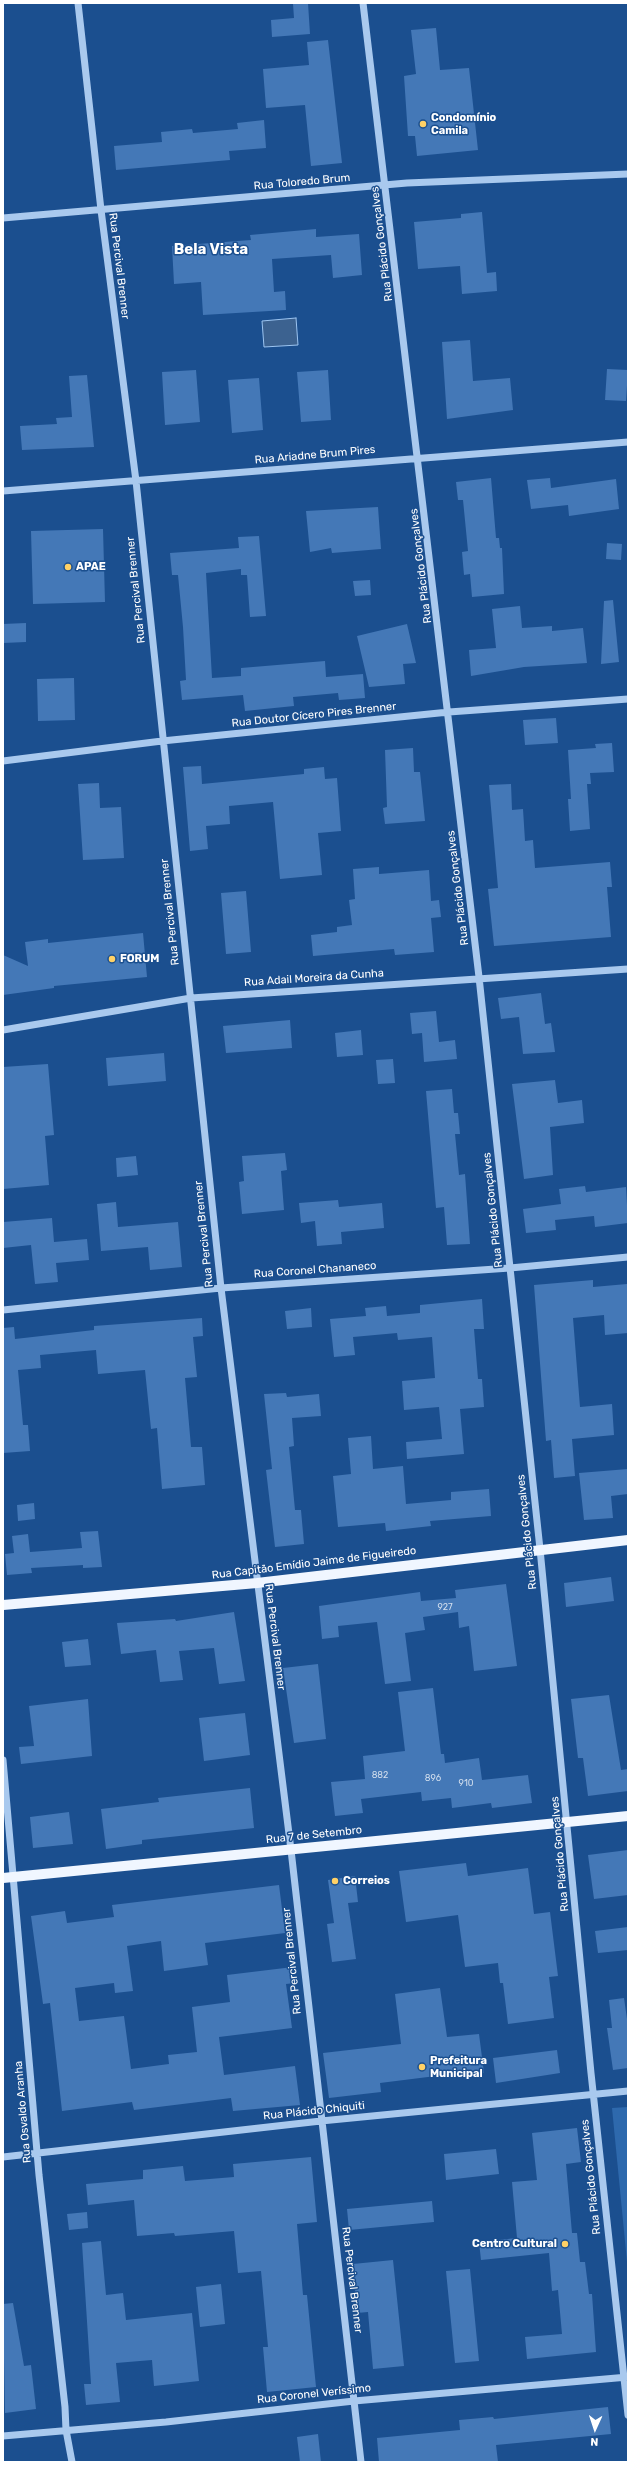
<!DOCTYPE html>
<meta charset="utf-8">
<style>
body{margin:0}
#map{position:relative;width:631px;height:2465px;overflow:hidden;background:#1b4f8f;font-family:Rubik,sans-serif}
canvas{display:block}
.frame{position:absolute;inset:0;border:4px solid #fff;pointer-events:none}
.north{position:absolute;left:575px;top:2409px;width:40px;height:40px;-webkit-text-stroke:3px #1b4f8f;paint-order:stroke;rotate:183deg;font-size:11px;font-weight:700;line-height:16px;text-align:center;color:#fff}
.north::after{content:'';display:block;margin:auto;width:14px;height:18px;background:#fff;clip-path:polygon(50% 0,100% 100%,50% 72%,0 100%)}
</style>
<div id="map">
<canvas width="631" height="2465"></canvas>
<div class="frame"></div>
<div class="north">N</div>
</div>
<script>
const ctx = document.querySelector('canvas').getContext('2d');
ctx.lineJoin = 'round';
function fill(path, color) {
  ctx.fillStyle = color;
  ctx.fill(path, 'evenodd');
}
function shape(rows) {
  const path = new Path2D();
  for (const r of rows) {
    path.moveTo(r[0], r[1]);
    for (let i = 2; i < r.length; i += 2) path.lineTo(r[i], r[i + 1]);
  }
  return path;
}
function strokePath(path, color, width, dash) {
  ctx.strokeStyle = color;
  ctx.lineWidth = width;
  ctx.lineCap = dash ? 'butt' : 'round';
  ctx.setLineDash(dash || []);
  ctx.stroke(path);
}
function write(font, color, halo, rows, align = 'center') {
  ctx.font = font + ' Rubik,sans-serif';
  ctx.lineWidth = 3;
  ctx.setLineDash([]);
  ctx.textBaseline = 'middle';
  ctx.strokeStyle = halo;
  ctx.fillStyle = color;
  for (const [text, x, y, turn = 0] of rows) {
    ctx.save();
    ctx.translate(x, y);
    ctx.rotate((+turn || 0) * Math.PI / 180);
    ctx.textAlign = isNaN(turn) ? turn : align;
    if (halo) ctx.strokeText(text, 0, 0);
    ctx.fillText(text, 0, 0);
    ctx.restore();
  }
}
const green = shape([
 [628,2107,628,2272,612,2108]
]);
const water = shape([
 [296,318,298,345,264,347,262,321,296,318]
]);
const building = shape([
 [308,3,310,34,272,37,271,20,294,18,293,4],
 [436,28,440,70,469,68,478,150,417,156,415,136,408,136,404,76,416,74,411,30],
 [328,40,342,163,311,166,305,105,266,108,263,69,309,65,307,42],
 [264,120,266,148,229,151,230,160,116,170,114,146,162,142,161,132,192,129,193,133,238,129,237,123],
 [482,212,487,273,496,272,497,291,462,294,460,266,418,269,414,222,461,218,461,214],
 [316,229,316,237,359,234,362,275,333,278,331,255,272,259,274,292,285,291,286,310,203,315,201,282,174,284,172,246,251,240,250,235],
 [470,340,473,381,510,378,513,410,447,419,442,342],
 [607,369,628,370,626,401,605,400],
 [196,370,200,422,165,425,162,372],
 [328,370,331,420,301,422,297,372],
 [87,375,94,447,22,450,20,426,57,424,56,418,72,417,69,376],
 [259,378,263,430,232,433,228,380],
 [491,478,496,538,499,538,500,548,502,548,504,594,472,597,470,574,464,575,462,552,468,551,463,500,458,500,456,482],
 [550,478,551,488,616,479,619,509,569,516,568,505,531,509,527,480],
 [378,507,381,549,332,553,331,548,310,552,306,511],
 [103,529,105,602,33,604,31,531],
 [259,536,266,616,250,617,247,575,241,575,241,569,206,573,212,678,241,676,241,668,325,661,326,677,363,674,365,698,339,700,338,693,293,697,294,706,245,711,243,695,182,700,180,681,186,680,183,627,178,575,172,575,170,553,239,548,238,537],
 [607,543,622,544,621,560,606,559],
 [370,580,371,595,355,596,353,581],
 [613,600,619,662,601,664,604,601],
 [520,606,522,628,552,626,552,631,583,628,587,663,524,667,471,676,469,650,496,648,492,609],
 [26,623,26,642,3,643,3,624],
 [407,624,416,663,403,664,405,684,369,687,357,636],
 [74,678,75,720,38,721,37,679],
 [556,718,558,743,525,745,523,720],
 [612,743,614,772,590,773,591,784,587,784,590,829,570,831,568,799,571,799,568,750,596,748,595,744],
 [413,748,414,772,420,772,425,821,385,824,383,808,387,807,385,750],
 [201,766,202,784,304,774,304,769,324,767,325,779,337,778,341,831,318,833,322,875,280,879,273,802,229,806,230,824,206,826,208,849,190,851,183,767],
 [99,783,100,808,121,807,124,858,83,860,78,784],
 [511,784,512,810,523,809,525,841,533,840,535,868,610,862,612,887,607,887,611,937,494,946,488,889,498,888,489,785],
 [379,867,379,874,429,870,431,901,439,900,441,917,431,918,434,952,395,955,394,949,313,956,311,935,337,932,337,927,352,925,349,900,355,899,353,869],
 [246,891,251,952,226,954,221,893],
 [143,933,147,977,54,986,54,988,3,995,3,955,28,966,25,942,48,939,48,943],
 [541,993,545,1024,551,1023,555,1052,523,1054,519,1017,501,1019,498,998],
 [436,1011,439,1042,455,1040,457,1059,424,1062,422,1033,412,1034,410,1013],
 [290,1020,292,1048,226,1053,223,1026],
 [361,1030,363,1055,337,1057,335,1033],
 [164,1053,166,1081,108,1086,106,1058],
 [393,1059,395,1083,378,1084,376,1060],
 [48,1064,54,1135,45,1136,49,1185,3,1189,3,1067],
 [555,1080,558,1103,582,1100,584,1123,550,1127,553,1175,524,1179,512,1084],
 [452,1089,454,1113,458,1113,460,1134,455,1134,459,1175,465,1174,470,1244,447,1245,444,1207,436,1208,426,1091],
 [285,1153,287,1170,281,1171,284,1210,242,1214,239,1182,244,1181,242,1156],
 [136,1156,138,1175,117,1177,116,1158],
 [585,1186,586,1192,626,1187,628,1223,595,1227,594,1216,555,1220,556,1230,526,1233,523,1209,561,1204,559,1189],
 [338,1200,339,1207,382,1203,384,1228,341,1232,342,1244,317,1246,315,1221,301,1223,299,1203],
 [116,1202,118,1227,178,1222,182,1267,150,1270,148,1247,101,1251,97,1204],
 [52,1218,54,1242,87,1239,89,1260,56,1263,58,1282,35,1284,31,1245,3,1248,3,1222],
 [593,1280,593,1287,627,1284,628,1333,605,1335,604,1315,573,1318,580,1407,612,1404,614,1435,572,1439,575,1476,554,1478,551,1440,546,1441,534,1285],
 [482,1299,484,1329,474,1329,478,1379,482,1379,484,1407,460,1409,464,1454,407,1459,406,1442,442,1439,439,1407,404,1410,402,1381,435,1378,432,1337,398,1340,397,1333,353,1337,355,1355,334,1357,330,1319,366,1316,365,1308,386,1306,387,1316,420,1313,420,1305],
 [311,1308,312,1327,287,1329,285,1311],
 [202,1318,203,1336,193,1337,197,1377,185,1378,191,1447,202,1447,205,1485,162,1489,157,1428,151,1429,145,1370,98,1374,96,1350,40,1355,41,1368,18,1370,23,1425,28,1425,30,1451,3,1453,3,1328,14,1327,15,1339,94,1330,94,1326],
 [286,1393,287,1397,319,1394,321,1416,292,1418,294,1446,289,1447,295,1510,301,1510,304,1544,275,1547,266,1470,272,1469,264,1394],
 [371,1436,373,1469,403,1466,406,1504,451,1500,451,1492,489,1489,491,1516,430,1521,431,1526,386,1531,385,1523,338,1527,333,1476,351,1474,348,1438],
 [628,1469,628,1494,611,1496,613,1518,584,1520,579,1473],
 [34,1503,35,1519,18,1521,17,1505],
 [98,1531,102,1567,83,1568,83,1565,31,1568,32,1573,7,1575,5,1554,14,1553,12,1536,28,1534,30,1552,82,1548,80,1532],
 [611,1577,614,1601,566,1607,564,1583],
 [506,1584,517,1666,474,1671,469,1626,459,1628,458,1612,423,1617,425,1630,405,1633,411,1681,385,1684,377,1622,338,1626,339,1637,322,1639,319,1606,420,1592,421,1601,456,1598,455,1590],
 [234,1612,245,1681,219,1684,214,1648,179,1651,183,1680,160,1682,156,1650,121,1654,117,1623,175,1619,176,1621],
 [88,1639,91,1665,65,1667,62,1642],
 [318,1664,326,1739,294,1743,283,1668],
 [433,1688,441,1754,444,1754,445,1763,479,1758,482,1780,528,1775,532,1803,492,1808,491,1803,452,1808,451,1798,422,1801,421,1792,361,1799,363,1813,335,1816,331,1782,365,1779,363,1756,405,1751,398,1692],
 [609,1695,621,1770,628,1769,628,1791,588,1796,583,1758,578,1758,571,1699],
 [88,1699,92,1756,21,1764,19,1747,34,1746,29,1706],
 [245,1713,250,1755,204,1761,199,1718],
 [250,1788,254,1828,142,1840,142,1844,106,1849,101,1809,159,1802,158,1798],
 [69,1812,73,1844,33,1848,30,1817],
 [628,1850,628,1895,594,1899,588,1855],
 [466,1863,468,1876,528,1868,534,1914,550,1912,558,1976,549,1977,554,2018,508,2024,503,1983,500,1983,498,1963,465,1967,458,1915,406,1922,399,1871],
 [355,1876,358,1902,348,1903,356,1959,332,1962,327,1924,334,1923,328,1880],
 [279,1885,285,1933,205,1943,208,1965,164,1971,161,1941,127,1946,133,1991,115,1993,114,1983,75,1988,79,2021,124,2016,131,2069,169,2064,168,2055,197,2052,192,2007,230,2002,227,1975,293,1967,295,1983,286,1984,292,2028,219,2037,224,2075,295,2066,300,2105,233,2111,231,2098,134,2110,132,2102,62,2111,50,2003,43,2004,31,1916,65,1911,67,1923,114,1917,112,1905],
 [628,1927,628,1950,598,1953,595,1931],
 [440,1988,447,2037,479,2034,484,2073,461,2076,460,2073,380,2083,381,2092,329,2098,323,2053,401,2044,395,1994],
 [624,1998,628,2026,628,2068,613,2070,607,2028,612,2028,609,2000],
 [557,2050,560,2073,496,2083,493,2058],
 [577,2128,581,2162,566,2164,572,2233,577,2233,580,2262,585,2262,589,2294,592,2294,596,2352,527,2359,525,2337,562,2334,558,2290,552,2291,549,2253,481,2260,479,2242,517,2238,512,2182,537,2180,532,2133],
 [496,2149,499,2174,446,2180,444,2154],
 [311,2157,317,2222,297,2224,303,2295,307,2295,316,2387,267,2392,263,2347,268,2347,261,2271,238,2273,234,2231,175,2236,174,2233,137,2236,134,2200,88,2205,86,2184,143,2179,143,2170,183,2166,185,2181,234,2177,233,2164],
 [432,2201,434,2222,349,2230,347,2209],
 [87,2212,88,2228,69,2230,67,2214],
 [101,2241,106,2295,123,2293,126,2320,192,2313,199,2381,154,2386,152,2360,116,2363,120,2402,86,2405,84,2384,91,2384,82,2243],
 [393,2260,404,2366,373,2369,368,2312,357,2313,353,2264],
 [470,2269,479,2361,455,2363,446,2271],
 [221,2284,225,2324,200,2327,196,2287],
 [13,2303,24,2366,31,2365,36,2409,5,2413,3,2304],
 [608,2407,611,2434,496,2445,498,2462,379,2462,377,2438,460,2430,459,2420,493,2417,494,2419],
 [318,2434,321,2462,300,2462,297,2437]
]);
const minor = shape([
 [78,3,101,210,136,481,221,1288,291,1850,361,2462],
 [363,3,479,977,540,1549,591,2073,628,2415],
 [3,218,407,183,628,174],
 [3,491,628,442],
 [3,761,162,741,449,712,628,699],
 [3,1030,191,998,628,969],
 [3,1310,221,1288,510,1268,628,1257],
 [3,1760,39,2175,65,2407,66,2430,72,2462],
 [3,2157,321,2121,628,2091],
 [3,2436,166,2422,354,2401,628,2377]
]);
const major = shape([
 [3,1605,257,1583,628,1540],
 [3,1878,628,1816]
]);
const markers = [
 [423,124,4,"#ffd166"],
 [68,567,4,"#ffd166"],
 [112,959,4,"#ffd166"],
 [335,1881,4,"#ffd166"],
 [422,2067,4,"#ffd166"],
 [565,2244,4,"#ffd166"]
];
const numberNames = [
 ["927",445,1607],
 ["882",380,1775],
 ["896",433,1778],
 ["910",466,1783]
];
const poiNames = [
 ["Condomínio",431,118],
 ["Camila",431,131],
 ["APAE",76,567],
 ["FORUM",120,959],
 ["Correios",343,1881],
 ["Prefeitura",430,2061],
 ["Municipal",430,2074],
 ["Centro Cultural",557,2244,"right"]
];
const streetNames = [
 ["Rua Toloredo Brum",302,182,-5],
 ["Rua Plácido Gonçalves",382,244,-97],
 ["Rua Percival Brenner",119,266,83],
 ["Rua Ariadne Brum Pires",315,455,-5],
 ["Rua Plácido Gonçalves",421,566,-97],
 ["Rua Percival Brenner",136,590,-96],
 ["Rua Doutor Cícero Pires Brenner",314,715,-6],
 ["Rua Plácido Gonçalves",458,888,-97],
 ["Rua Percival Brenner",170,912,-96],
 ["Rua Adail Moreira da Cunha",314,978,-4],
 ["Rua Plácido Gonçalves",493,1210,-96],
 ["Rua Percival Brenner",204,1234,-96],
 ["Rua Coronel Chananeco",315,1270,-4],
 ["Rua Plácido Gonçalves",527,1532,-96],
 ["Rua Capitão Emídio Jaime de Figueiredo",314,1563,-7],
 ["Rua Percival Brenner",275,1637,83],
 ["Rua 7 de Setembro",314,1835,-6],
 ["Rua Plácido Gonçalves",560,1854,-95],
 ["Rua Percival Brenner",292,1961,-96],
 ["Rua Plácido Chiquiti",314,2111,-6],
 ["Rua Osvaldo Aranha",23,2112,-95],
 ["Rua Plácido Gonçalves",591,2177,-96],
 ["Rua Percival Brenner",352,2280,83],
 ["Rua Coronel Veríssimo",314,2394,-6]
];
const districtNames = [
 ["Bela Vista",211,250]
];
fill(green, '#2e69ad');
fill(water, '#3c6290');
strokePath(water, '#9cc4f0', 1);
fill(building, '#4478b7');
strokePath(minor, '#a9c9ee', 7);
strokePath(major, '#f0f6ff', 10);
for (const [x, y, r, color] of markers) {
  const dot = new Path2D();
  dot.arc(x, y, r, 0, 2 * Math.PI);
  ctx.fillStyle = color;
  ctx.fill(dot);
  strokePath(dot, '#1b4f8f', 1.5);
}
write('9px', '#d0dded', null, numberNames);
write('bold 11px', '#fff', '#1b4f8f', poiNames, 'left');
write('11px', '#fff', '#1b4f8f', streetNames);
write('bold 15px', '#fff', '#1b4f8f', districtNames);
</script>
